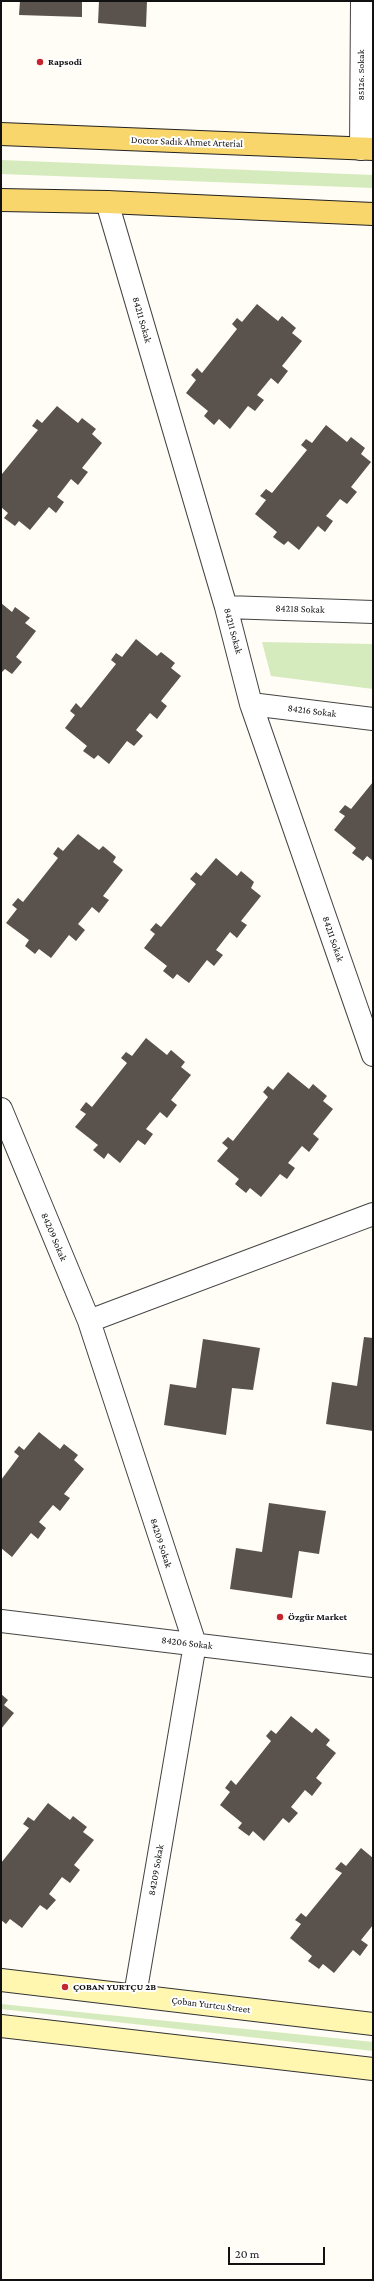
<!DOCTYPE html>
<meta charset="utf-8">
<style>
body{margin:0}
#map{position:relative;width:374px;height:2281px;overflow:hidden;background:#fffdf5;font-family:"Crimson Pro",serif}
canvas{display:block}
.frame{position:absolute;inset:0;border:2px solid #111;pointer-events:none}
.scale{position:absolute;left:228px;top:2247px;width:97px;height:18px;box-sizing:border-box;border:2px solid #111;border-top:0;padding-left:5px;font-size:12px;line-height:14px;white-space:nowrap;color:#111;-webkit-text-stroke:3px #fff;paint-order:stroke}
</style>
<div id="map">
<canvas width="374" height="2281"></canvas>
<div class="frame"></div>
<div class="scale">20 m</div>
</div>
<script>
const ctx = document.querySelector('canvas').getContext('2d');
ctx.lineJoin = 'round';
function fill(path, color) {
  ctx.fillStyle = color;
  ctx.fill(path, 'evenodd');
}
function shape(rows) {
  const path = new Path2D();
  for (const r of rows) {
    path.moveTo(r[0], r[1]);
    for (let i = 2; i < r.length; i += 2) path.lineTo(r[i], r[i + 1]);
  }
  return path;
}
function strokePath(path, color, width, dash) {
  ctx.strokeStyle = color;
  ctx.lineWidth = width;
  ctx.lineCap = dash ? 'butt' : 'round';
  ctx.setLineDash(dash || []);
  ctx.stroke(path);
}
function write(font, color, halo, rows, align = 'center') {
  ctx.font = font + ' "Crimson Pro",serif';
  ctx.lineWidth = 4;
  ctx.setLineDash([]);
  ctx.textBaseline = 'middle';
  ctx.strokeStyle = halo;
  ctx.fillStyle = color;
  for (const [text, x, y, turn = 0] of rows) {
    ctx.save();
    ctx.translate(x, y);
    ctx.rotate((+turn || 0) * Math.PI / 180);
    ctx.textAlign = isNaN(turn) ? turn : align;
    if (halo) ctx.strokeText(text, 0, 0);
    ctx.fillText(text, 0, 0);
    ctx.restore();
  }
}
const green = shape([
 [1,160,373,175,373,188,1,174],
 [262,642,373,644,373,689,271,676],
 [1,2004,373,2042,373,2051,1,2009]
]);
const building = shape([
 [20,1,82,1,82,17,19,15],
 [99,1,147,1,146,27,98,23],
 [257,304,278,321,282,316,296,328,292,333,302,341,282,366,288,371,278,384,271,378,257,395,264,400,255,411,248,406,230,429,219,419,214,425,204,416,208,411,186,393,196,380,191,375,197,368,202,373,237,329,232,324,237,318,242,322],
 [57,406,78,423,82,418,96,429,92,434,102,443,82,468,88,472,78,485,71,479,57,497,64,502,56,513,49,507,30,530,19,521,15,526,4,518,8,513,1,507,1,473,2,474,38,430,32,426,37,419,42,423],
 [326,425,347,442,351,437,365,448,361,454,371,462,351,487,357,492,347,504,340,499,326,516,333,521,325,532,318,526,299,550,288,541,284,545,273,537,277,532,255,514,266,500,260,496,266,489,272,493,307,450,301,445,306,439,312,443],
 [1,603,12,612,15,607,30,618,25,623,36,631,16,657,22,662,12,674,5,669,1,673],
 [136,639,157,656,161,652,175,663,171,668,181,676,161,701,167,706,157,719,150,713,136,730,143,736,134,746,127,741,109,764,98,755,94,759,83,751,87,746,65,728,75,715,70,711,76,703,81,708,116,664,111,660,116,653,122,657],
 [373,782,373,861,367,856,363,861,352,853,356,848,334,830,345,816,339,812,345,805,351,809],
 [78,834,99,850,103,846,116,857,113,862,123,870,103,896,109,900,99,913,92,907,78,924,85,930,76,941,69,935,51,958,39,949,35,954,25,946,29,940,6,923,17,909,12,905,18,898,23,902,58,858,53,854,58,847,63,851],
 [216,858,237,876,241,871,254,882,251,888,261,896,241,921,247,925,237,938,230,932,216,950,223,955,214,966,207,960,189,983,177,974,173,979,163,971,167,966,144,948,155,934,150,930,156,923,161,927,196,884,190,879,196,872,201,876],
 [146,1038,167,1055,171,1050,185,1062,181,1067,191,1075,171,1100,177,1105,167,1118,160,1112,146,1129,153,1134,145,1145,138,1140,120,1163,108,1153,104,1159,93,1150,98,1145,75,1127,86,1114,80,1110,86,1102,92,1107,127,1063,121,1058,126,1052,132,1056],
 [288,1072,309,1089,313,1084,327,1096,323,1101,333,1109,313,1134,319,1139,309,1152,302,1146,288,1163,295,1168,287,1179,280,1174,261,1197,250,1188,246,1193,235,1184,239,1179,217,1161,228,1148,222,1143,228,1137,233,1141,268,1097,263,1092,268,1086,273,1090],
 [364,1337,373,1338,373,1431,326,1424,332,1382,357,1386],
 [203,1339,260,1348,253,1390,232,1388,226,1435,164,1425,170,1384,196,1388],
 [39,1432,60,1449,64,1444,78,1455,74,1460,84,1469,64,1494,70,1498,60,1511,53,1505,39,1522,46,1528,38,1539,31,1533,12,1557,1,1548,1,1480,19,1456,14,1452,19,1446,24,1450],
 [269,1503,326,1511,319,1554,299,1551,292,1598,230,1589,236,1548,262,1552],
 [1,1694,8,1700,4,1705,14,1713,1,1729],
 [291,1716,312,1733,316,1728,330,1740,326,1745,336,1753,316,1778,322,1783,312,1796,305,1790,291,1807,298,1813,289,1823,283,1818,264,1841,253,1831,249,1836,238,1828,242,1823,220,1805,230,1792,225,1788,231,1780,236,1785,271,1741,266,1736,271,1730,276,1734],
 [48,1803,70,1820,73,1816,87,1827,83,1832,94,1840,74,1865,80,1870,70,1883,62,1877,49,1894,56,1900,47,1910,40,1905,22,1928,10,1919,6,1924,1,1920,1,1863,29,1828,23,1824,28,1817,34,1821],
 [361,1848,373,1858,373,1925,361,1940,368,1945,360,1956,353,1950,334,1973,323,1964,319,1969,308,1961,312,1956,290,1938,301,1924,295,1920,301,1913,306,1917,342,1873,335,1869,341,1862,346,1866]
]);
const street = shape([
 [361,149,362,1],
 [107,202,226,607,251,704,373,1055],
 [226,607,373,612],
 [251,704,373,719],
 [1,1109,89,1321,195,1644,135,1995],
 [89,1321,373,1214],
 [1,1621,373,1666]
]);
const secondary = shape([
 [1,1980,373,2024],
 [1,2026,373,2069]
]);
const primary = shape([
 [1,134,373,149],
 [1,200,107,202,373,214]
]);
const markers = [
 [40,62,4,"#c4262e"],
 [280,1617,4,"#c4262e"],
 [65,1987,4,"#c4262e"]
];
const poiNames = [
 ["Rapsodi",48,62],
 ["Özgür Market",288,1617],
 ["ÇOBAN YURTÇU 2B",73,1987]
];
const streetNames = [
 ["85126. Sokak",361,75,-90],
 ["Doctor Sadık Ahmet Arterial",187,142,2],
 ["84211 Sokak",142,320,74],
 ["84218 Sokak",300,609,2],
 ["84211 Sokak",233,631,75],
 ["84216 Sokak",312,711,7],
 ["84211 Sokak",333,939,71],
 ["84209 Sokak",54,1237,67],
 ["84209 Sokak",161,1543,72],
 ["84206 Sokak",187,1643,7],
 ["84209 Sokak",156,1870,-80],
 ["Çoban Yurtcu Street",211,2005,7]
];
fill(green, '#d5ebbd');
fill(building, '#5a524d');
strokePath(street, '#444', 24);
strokePath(secondary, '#333', 24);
strokePath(primary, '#222', 24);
strokePath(street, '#fff', 22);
strokePath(secondary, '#fff6b0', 22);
strokePath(primary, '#f9d66b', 22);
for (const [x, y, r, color] of markers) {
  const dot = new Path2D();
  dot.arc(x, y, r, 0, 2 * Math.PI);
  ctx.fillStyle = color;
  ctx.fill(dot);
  strokePath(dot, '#fff', 1.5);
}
write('bold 10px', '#111', '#fff', poiNames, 'left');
write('10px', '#111', '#fff', streetNames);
</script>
